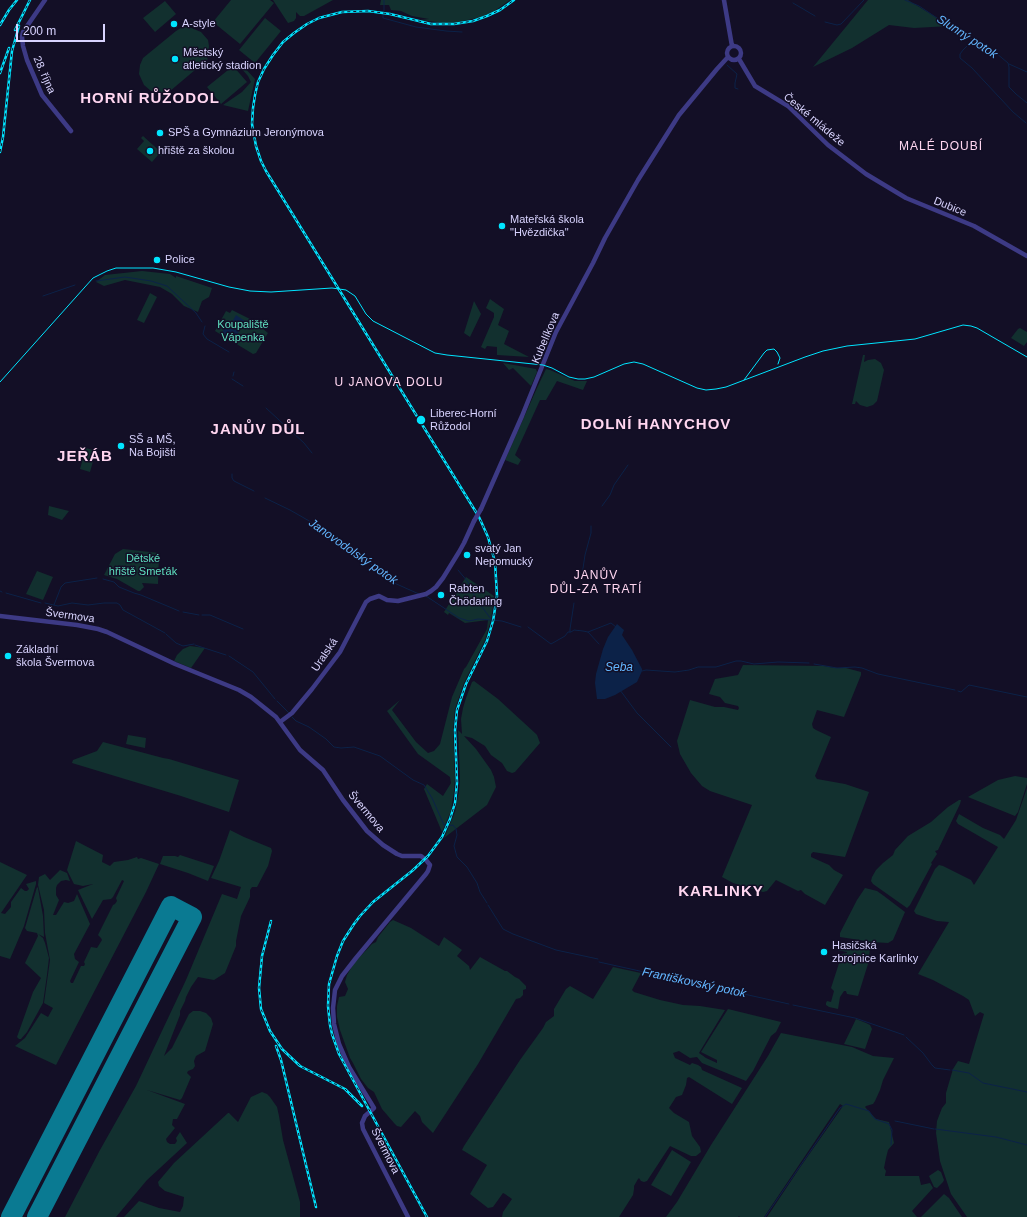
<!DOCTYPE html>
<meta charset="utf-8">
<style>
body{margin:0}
#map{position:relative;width:1027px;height:1217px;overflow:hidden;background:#130f26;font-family:Arial,sans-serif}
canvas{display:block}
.scale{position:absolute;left:16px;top:24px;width:89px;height:18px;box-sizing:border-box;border:2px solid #d9d4ff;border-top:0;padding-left:5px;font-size:12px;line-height:14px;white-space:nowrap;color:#d9d4ff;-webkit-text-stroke:3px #130f26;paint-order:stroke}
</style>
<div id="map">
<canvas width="1027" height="1217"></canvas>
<div class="scale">200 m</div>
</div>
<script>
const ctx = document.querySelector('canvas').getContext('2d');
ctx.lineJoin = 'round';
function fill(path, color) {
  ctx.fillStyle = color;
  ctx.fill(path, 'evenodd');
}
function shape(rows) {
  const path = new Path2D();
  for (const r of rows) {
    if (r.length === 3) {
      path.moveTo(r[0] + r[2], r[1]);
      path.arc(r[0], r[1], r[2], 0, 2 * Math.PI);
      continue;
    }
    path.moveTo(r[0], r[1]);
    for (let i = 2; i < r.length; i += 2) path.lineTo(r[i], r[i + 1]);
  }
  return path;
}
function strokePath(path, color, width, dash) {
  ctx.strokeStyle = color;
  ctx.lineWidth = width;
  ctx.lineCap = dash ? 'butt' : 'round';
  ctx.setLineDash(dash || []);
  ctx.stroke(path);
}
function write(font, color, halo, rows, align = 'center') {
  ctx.font = font + ' Arial,sans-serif';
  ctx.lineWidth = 3;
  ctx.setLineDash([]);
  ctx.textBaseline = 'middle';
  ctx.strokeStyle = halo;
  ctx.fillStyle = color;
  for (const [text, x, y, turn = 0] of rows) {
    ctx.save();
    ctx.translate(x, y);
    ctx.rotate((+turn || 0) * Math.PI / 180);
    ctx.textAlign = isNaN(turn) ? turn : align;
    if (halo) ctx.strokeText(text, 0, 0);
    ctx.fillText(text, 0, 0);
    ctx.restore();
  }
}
const green = shape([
 [231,0,270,0,274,3,240,44,213,22],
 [273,0,333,0,304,16,300,16,296,12,296,18,294,21,288,23],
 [381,0,510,0,493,12,481,17,459,22,444,23,420,20,429,19,412,16,401,11,391,10,389,5,380,5],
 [868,0,908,0,950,26,914,28,889,25,852,48,813,67],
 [165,1,176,14,155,32,143,18],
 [265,18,281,31,255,63,239,50],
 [189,27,201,32,208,40,209,46,208,56,207,58,208,59,163,97,160,94,151,91,144,85,139,74,140,65,143,58,176,31,181,28],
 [242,65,255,79,248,111,223,105,242,92,251,82,248,76,240,67],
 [233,66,247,82,221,104,207,87],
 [143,136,163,154,161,156,159,154,152,162,137,149,144,141,141,138],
 [142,271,170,274,176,278,176,276,212,288,209,297,202,301,198,312,184,306,172,294,160,287,125,280,104,286,96,282,105,275],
 [150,293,157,297,144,323,137,320],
 [490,299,504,309,498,325,509,331,504,344,529,357,497,355,497,347,487,346,485,349,481,347,494,317,494,313,486,308],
 [474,301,481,314,470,337,464,333],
 [232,310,252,320,268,333,256,353,253,354,215,331,226,311,230,313],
 [1020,328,1027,332,1027,342,1024,346,1011,338,1018,329],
 [863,355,865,355,864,362,868,360,875,359,881,363,884,370,877,401,873,405,867,407,860,405,856,401,855,404,852,404],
 [503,363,536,369,537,372,531,386,513,368,509,370],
 [546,369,550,370,575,381,587,381,583,390,557,381,546,400,540,400,515,455,521,460,518,465,505,460,537,388],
 [86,448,96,451,90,472,80,469],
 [49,506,69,511,62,520,48,515],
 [123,549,159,553,158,584,142,583,144,587,140,591,138,591,117,579,104,575,115,554],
 [37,571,53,577,43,600,26,594],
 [466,577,494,596,493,606,491,620,485,640,464,683,455,709,453,730,455,778,454,791,451,811,442,832,424,789,427,784,443,796,451,783,450,777,418,754,387,711,400,700,392,710,416,742,428,753,434,751,440,744,452,697,464,669,466,667,487,629,488,620,465,623,449,613,448,615,444,612],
 [190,646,205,648,191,668,174,661,177,655,183,649],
 [743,665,824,666,835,668,846,668,861,672,861,675,844,717,817,710,812,724,813,728,816,730,831,737,815,776,817,779,845,784,869,792,845,857,813,852,811,854,811,857,829,865,834,870,843,875,825,905,805,894,801,890,798,891,776,880,767,891,763,892,760,891,759,888,756,890,733,883,722,877,752,805,710,791,702,786,691,773,680,754,677,741,690,700,715,707,724,707,738,710,739,708,738,706,725,703,720,697,709,694,715,679,738,675],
 [474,681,498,699,535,733,537,735,540,743,515,772,512,773,507,771,502,763,491,755,485,746,472,738,464,736,476,749,491,770,494,777,496,787,487,805,444,838,455,812,459,791,460,778,458,730,462,734,461,719,463,708,466,698,472,682],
 [128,735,146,738,145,748,126,744],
 [103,742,163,758,169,759,239,780,229,812,181,796,72,763,73,760,97,751],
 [1015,776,1027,778,1027,784,1018,812,1015,816,968,797,998,780],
 [1027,788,1027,1217,967,1217,951,1194,940,1161,936,1133,937,1121,942,1108,946,1103,946,1093,953,1069,958,1061,969,1064,984,1014,980,1012,975,1016,969,1000,963,996,933,980,918,974,949,922,937,921,916,914,914,911,935,869,939,865,943,866,971,880,974,885,998,847,958,824,956,821,959,814,983,828,1000,835,1004,839,1016,820],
 [959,800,961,800,960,804,938,850,935,851,937,854,931,863,932,864,910,905,907,908,873,884,871,881,872,877,876,870,883,863,893,855,895,850,908,836,931,822,948,807],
 [230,830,244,837,271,848,272,851,268,866,257,887,252,887,250,890,250,897,241,916,236,941,236,946,225,973,214,980,198,977,191,987,186,997,185,1001,180,1011,180,1015,164,1056,172,1048,189,1014,193,1011,200,1011,206,1013,211,1018,213,1024,205,1051,196,1056,194,1061,195,1066,193,1069,188,1071,187,1073,191,1077,182,1098,180,1100,147,1090,185,1104,177,1119,173,1119,172,1125,175,1128,166,1139,167,1142,170,1144,175,1144,177,1141,176,1138,180,1132,187,1143,147,1180,116,1217,65,1217,100,1150,136,1086,186,980,222,894,237,899,241,887,211,878,219,861],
 [76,841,103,855,102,862,110,866,114,862,128,860,137,857,138,859,141,858,159,864,146,892,56,1065,15,1046,25,1038,41,1013,48,1017,53,1008,44,1003,50,960,45,933,44,910,38,885,39,877,45,874,50,880,60,870,67,873,70,881,66,880,61,881,57,885,56,888,56,895,59,900,53,915,56,915,64,902,68,903,74,901,77,894,90,924,74,954,75,959,79,962,70,981,71,983,73,983,81,966,84,966,85,964,84,962,91,947,97,948,102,940,101,938,98,935,113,905,115,904,117,901,116,898,124,881,122,880,113,897,111,899,103,900,92,919,78,890,93,884,83,886,74,884,67,870],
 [180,855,214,866,208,881,188,873,160,864,163,856,175,856,178,857],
 [0,862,27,875,1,913,5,914,11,907,11,902,21,888,25,891,27,891,29,889,26,884,36,881,36,884,24,926,10,959,0,956],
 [37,887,38,888,43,916,44,937,38,934,43,938,45,943,49,958,47,975,43,1003,27,1032,21,1039,19,1039,17,1037,33,992,41,978,25,963,38,936,37,933,27,931,25,928],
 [865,888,877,891,884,896,905,912,893,940,888,943,872,942,840,937,840,933,857,900],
 [393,920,411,928,439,946,444,937,462,950,457,956,469,966,470,970,480,957,505,971,507,971,515,977,519,979,526,986,526,989,523,990,523,995,520,998,516,999,478,1064,433,1133,422,1122,420,1116,415,1111,401,1127,397,1126,394,1123,382,1109,374,1092,368,1088,361,1079,353,1063,350,1058,340,1030,337,1017,337,1006,339,997,345,996,348,989,345,982,347,975,354,963,372,944,376,942,378,937,390,922],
 [838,947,870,949,868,964,858,996,847,994,846,991,844,991,840,997,838,1009,829,1007,826,1005,826,1003,827,1001,831,1002,834,991,831,988,842,954,847,953,847,952,837,950],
 [613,967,641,973,632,990,634,992,660,1000,683,1005,700,1006,725,1010,699,1053,706,1058,717,1063,717,1060,701,1052,728,1009,781,1022,776,1032,771,1036,753,1071,746,1081,702,1063,697,1057,690,1058,679,1051,673,1053,675,1058,690,1065,692,1063,698,1065,701,1067,702,1070,742,1088,732,1104,689,1077,687,1078,686,1085,682,1095,676,1097,669,1108,674,1113,689,1122,692,1136,700,1147,701,1152,696,1156,691,1156,670,1146,647,1181,644,1182,641,1181,639,1178,638,1179,634,1186,634,1189,633,1195,619,1217,502,1217,503,1212,512,1199,505,1194,503,1193,493,1207,488,1208,470,1194,487,1165,464,1151,462,1150,464,1146,520,1060,543,1028,546,1022,554,1016,554,1009,566,989,570,986,593,999],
 [856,1019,866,1023,870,1025,872,1029,865,1049,844,1044],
 [781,1033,852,1047,873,1056,894,1058,883,1080,880,1090,875,1101,873,1104,866,1106,865,1107,876,1119,889,1122,894,1143,888,1150,886,1158,884,1168,886,1171,885,1175,885,1176,919,1176,921,1185,930,1183,933,1188,912,1211,917,1217,767,1217,801,1166,843,1106,840,1104,764,1217,740,1217,739,1216,738,1217,666,1217,677,1202,711,1145,768,1056],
 [262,1092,267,1094,270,1097,277,1107,279,1116,283,1140,300,1202,300,1217,124,1217,139,1201,159,1208,180,1212,183,1206,184,1197,165,1191,159,1186,158,1182,174,1163,228,1113,229,1113,238,1122,251,1097],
 [672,1150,691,1162,671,1196,651,1185],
 [938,1170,941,1172,944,1180,943,1182,937,1188,934,1187,929,1176],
 [944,1194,949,1198,962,1217,921,1217]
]);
const water = shape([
 [236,315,245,321,234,340,222,333,224,328,229,328],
 [617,624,624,630,622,635,632,650,642,669,642,671,637,682,615,695,605,699,597,699,595,683,596,674,603,649,608,637]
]);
const stream = shape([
 [384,0,384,11],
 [905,0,919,6,958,32,981,43,996,53,1008,63,1009,67,1009,87,1016,94,1027,103],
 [793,3,815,16],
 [383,15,383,18,416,27,446,31,462,32],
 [825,22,837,25,841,24,864,0],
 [973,40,963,50,960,54,960,58,972,68,1013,112,1026,123],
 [1009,64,1027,72],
 [727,65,737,74,735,83,735,88,738,89],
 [96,281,125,277,151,281,167,286,196,313,202,322],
 [43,296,75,285],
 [205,326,203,334,207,339,229,352],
 [233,376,234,372],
 [232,379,243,386],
 [266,408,304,443,312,453],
 [232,474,232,478,234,481,254,491],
 [265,498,290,510,311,522,378,569,382,575,392,582,419,594],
 [602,506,610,495,614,485,628,465],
 [458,570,468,582,476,599,491,619],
 [582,575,585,555,591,533,591,526],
 [103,579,114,582,119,587,134,593,141,595,179,611],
 [0,591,2,592],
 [6,593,41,603],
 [426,596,459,618,469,621,478,619,502,621,521,627],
 [45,603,58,606,72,603,88,605,104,603,117,603,120,605,123,610,165,633],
 [54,605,61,587,65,583,97,578],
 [183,612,199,615],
 [202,615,210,615,243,629],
 [528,627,551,644,565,636,568,632,571,632,574,630,583,631,588,632,599,644],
 [570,632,570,629,574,603],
 [588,632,611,623,616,627],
 [166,634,176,643,183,646,194,644],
 [195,645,226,655],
 [229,656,253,672,275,699],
 [814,664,837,668,855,667,862,668,878,674,955,690],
 [642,671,646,670,675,672,689,670,698,667,716,667,736,661,741,661,754,664,778,662,809,663],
 [620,690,637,713,671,747],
 [958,691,961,692,969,685,1027,697],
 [277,701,289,713],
 [292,717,296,721,309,727,326,739,334,747,341,748,354,747,380,756,413,780,424,785,432,798,444,825,446,825],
 [448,826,453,825,456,829,457,835,454,846,457,857,467,867,477,883,480,892,487,903],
 [488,905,503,929,513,934,556,950,598,959],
 [599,962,789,1004],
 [793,1005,855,1018,904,1035],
 [906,1037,923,1053,932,1065,935,1068,950,1070],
 [952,1070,969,1073,983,1083,1027,1092],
 [895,1121,934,1129],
 [935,1129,996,1137,1027,1145],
 [765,1217,840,1108,846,1104,869,1111,873,1117,875,1119,889,1124,892,1130,891,1145]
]);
const runway = shape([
 [11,1217,171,906,192,917,37,1217]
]);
const tertiary = shape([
 [45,0,23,32,22,37,23,46,27,60,42,95,71,131],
 [724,0,732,46],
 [734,53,7],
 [739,59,755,86,788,106,828,145,866,174,906,198,974,226,1027,256],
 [481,509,522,416,556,332,593,263,605,238,638,180,679,115,717,69,728,57],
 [0,616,77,625,98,629,107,632,175,664,239,690,251,697,276,717,300,750,323,770,343,800,367,831,383,845,397,854,402,856,421,856,426,860,430,865,428,871,426,874,356,958,342,976,335,990,333,1008,334,1024,339,1044,349,1067,374,1108,365,1116,362,1123,363,1129,408,1217],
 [280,722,292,713,312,689,340,652,366,602,370,599,379,596,387,600,398,601,426,594,431,591,436,587,443,578,459,552,464,543,474,521]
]);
const tram = shape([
 [744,380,764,353,767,350,774,349,777,352,780,358,778,364],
 [0,382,93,278,107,271,116,268,153,268,176,272,229,287,250,291,271,292,332,288,346,290,355,296,366,314,373,321,435,353,447,355,543,365,552,368,569,377,578,379,585,379,594,377,624,364,634,362,643,364,697,388,706,390,716,389,726,387,805,357,823,351,847,346,915,339,963,325,971,326,977,328,1027,357]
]);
const rail = shape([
 [0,25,9,10,17,0],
 [15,30,30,0],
 [0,73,9,48],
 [0,152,3,137,12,51,19,26],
 [271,921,262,956,259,988,261,1009,270,1031,282,1049,300,1066,345,1089,362,1106],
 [276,1046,281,1060,316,1207],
 [427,1217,339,1054,332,1034,330,1025,328,1006,329,984,337,956,343,941,354,924,360,916,373,902,412,871,428,856,442,837,450,819,455,803,457,783,455,730,457,710,466,684,487,641,493,621,497,596,495,562,488,537,479,517,266,171,261,161,256,146,252,124,253,108,255,95,258,82,264,69,273,55,283,42,294,33,307,24,319,18,342,12,368,11,390,14,431,24,454,24,473,21,487,16,500,10,514,0]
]);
const tertiaryBridge = shape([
 [474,521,481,509]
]);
const markers = [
 [174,24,4,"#00e5ff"],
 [175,59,4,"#00e5ff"],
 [160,133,4,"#00e5ff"],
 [150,151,4,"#00e5ff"],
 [502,226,4,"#00e5ff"],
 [157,260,4,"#00e5ff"],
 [421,420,5,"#00e5ff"],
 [121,446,4,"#00e5ff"],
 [467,555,4,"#00e5ff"],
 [441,595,4,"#00e5ff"],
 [8,656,4,"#00e5ff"],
 [824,952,4,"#00e5ff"]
];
const poiNames = [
 ["A-style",182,24],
 ["Městský",183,53],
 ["atletický stadion",183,66],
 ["SPŠ a Gymnázium Jeronýmova",168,133],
 ["hřiště za školou",158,151],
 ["Mateřská škola",510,220],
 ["\"Hvězdička\"",510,233],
 ["Police",165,260],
 ["Liberec-Horní",430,414],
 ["Růžodol",430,427],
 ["SŠ a MŠ,",129,440],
 ["Na Bojišti",129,453],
 ["svatý Jan",475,549],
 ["Nepomucký",475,562],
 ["Rabten",449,589],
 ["Čhödarling",449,602],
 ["Základní",16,650],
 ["škola Švermova",16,663],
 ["Hasičská",832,946],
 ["zbrojnice Karlinky",832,959]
];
const streetNames = [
 ["28. října",44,75,66],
 ["České mládeže",814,120,40],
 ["Dubice",950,207,22],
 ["Kubelíkova",546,338,-67],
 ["Švermova",70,616,8],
 ["Uralská",325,655,-56],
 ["Švermova",366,812,50],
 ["Švermova",385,1151,63]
];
const parkNames = [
 ["Koupaliště",243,325],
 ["Vápenka",243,338],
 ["Dětské",143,559],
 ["hřiště Smeťák",143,572]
];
const waterNames = [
 ["Slunný potok",967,37,33],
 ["Janovodolský potok",353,552,35],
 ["Seba",619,668],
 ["Františkovský potok",694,983,12]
];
const neighbourhoodNames = [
 ["MALÉ DOUBÍ",941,147],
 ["U JANOVA DOLU",389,383],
 ["JANŮV",596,576],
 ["DŮL-ZA TRATÍ",596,590]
];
const districtNames = [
 ["HORNÍ RŮŽODOL",150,99],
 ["DOLNÍ HANYCHOV",656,425],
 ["JANŮV DŮL",258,430],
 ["JEŘÁB",85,457],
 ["KARLINKY",721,892]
];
fill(green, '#12302f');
fill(water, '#0c2248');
strokePath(stream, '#0c2248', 1);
strokePath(runway, '#0a7a92', 20);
strokePath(tertiary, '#3d3a85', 4.5);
strokePath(tram, '#00e5ff', 1);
strokePath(rail, '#00e5ff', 2.5);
strokePath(rail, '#130f26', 1, [3]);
strokePath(tertiaryBridge, '#3d3a85', 4.5);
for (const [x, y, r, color] of markers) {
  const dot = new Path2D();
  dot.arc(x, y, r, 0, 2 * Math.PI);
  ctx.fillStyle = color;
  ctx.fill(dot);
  strokePath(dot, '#130f26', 1.5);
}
write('11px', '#d9d4ff', '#130f26', poiNames, 'left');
write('11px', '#d9d4ff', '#130f26', streetNames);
write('11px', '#5fe0c0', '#130f26', parkNames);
write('italic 12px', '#62b6ff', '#130f26', waterNames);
ctx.letterSpacing = '1px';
write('12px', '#ffd6f0', '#130f26', neighbourhoodNames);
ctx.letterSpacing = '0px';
ctx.letterSpacing = '1px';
write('bold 15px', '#ffd6f0', '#130f26', districtNames);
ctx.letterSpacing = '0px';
</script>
